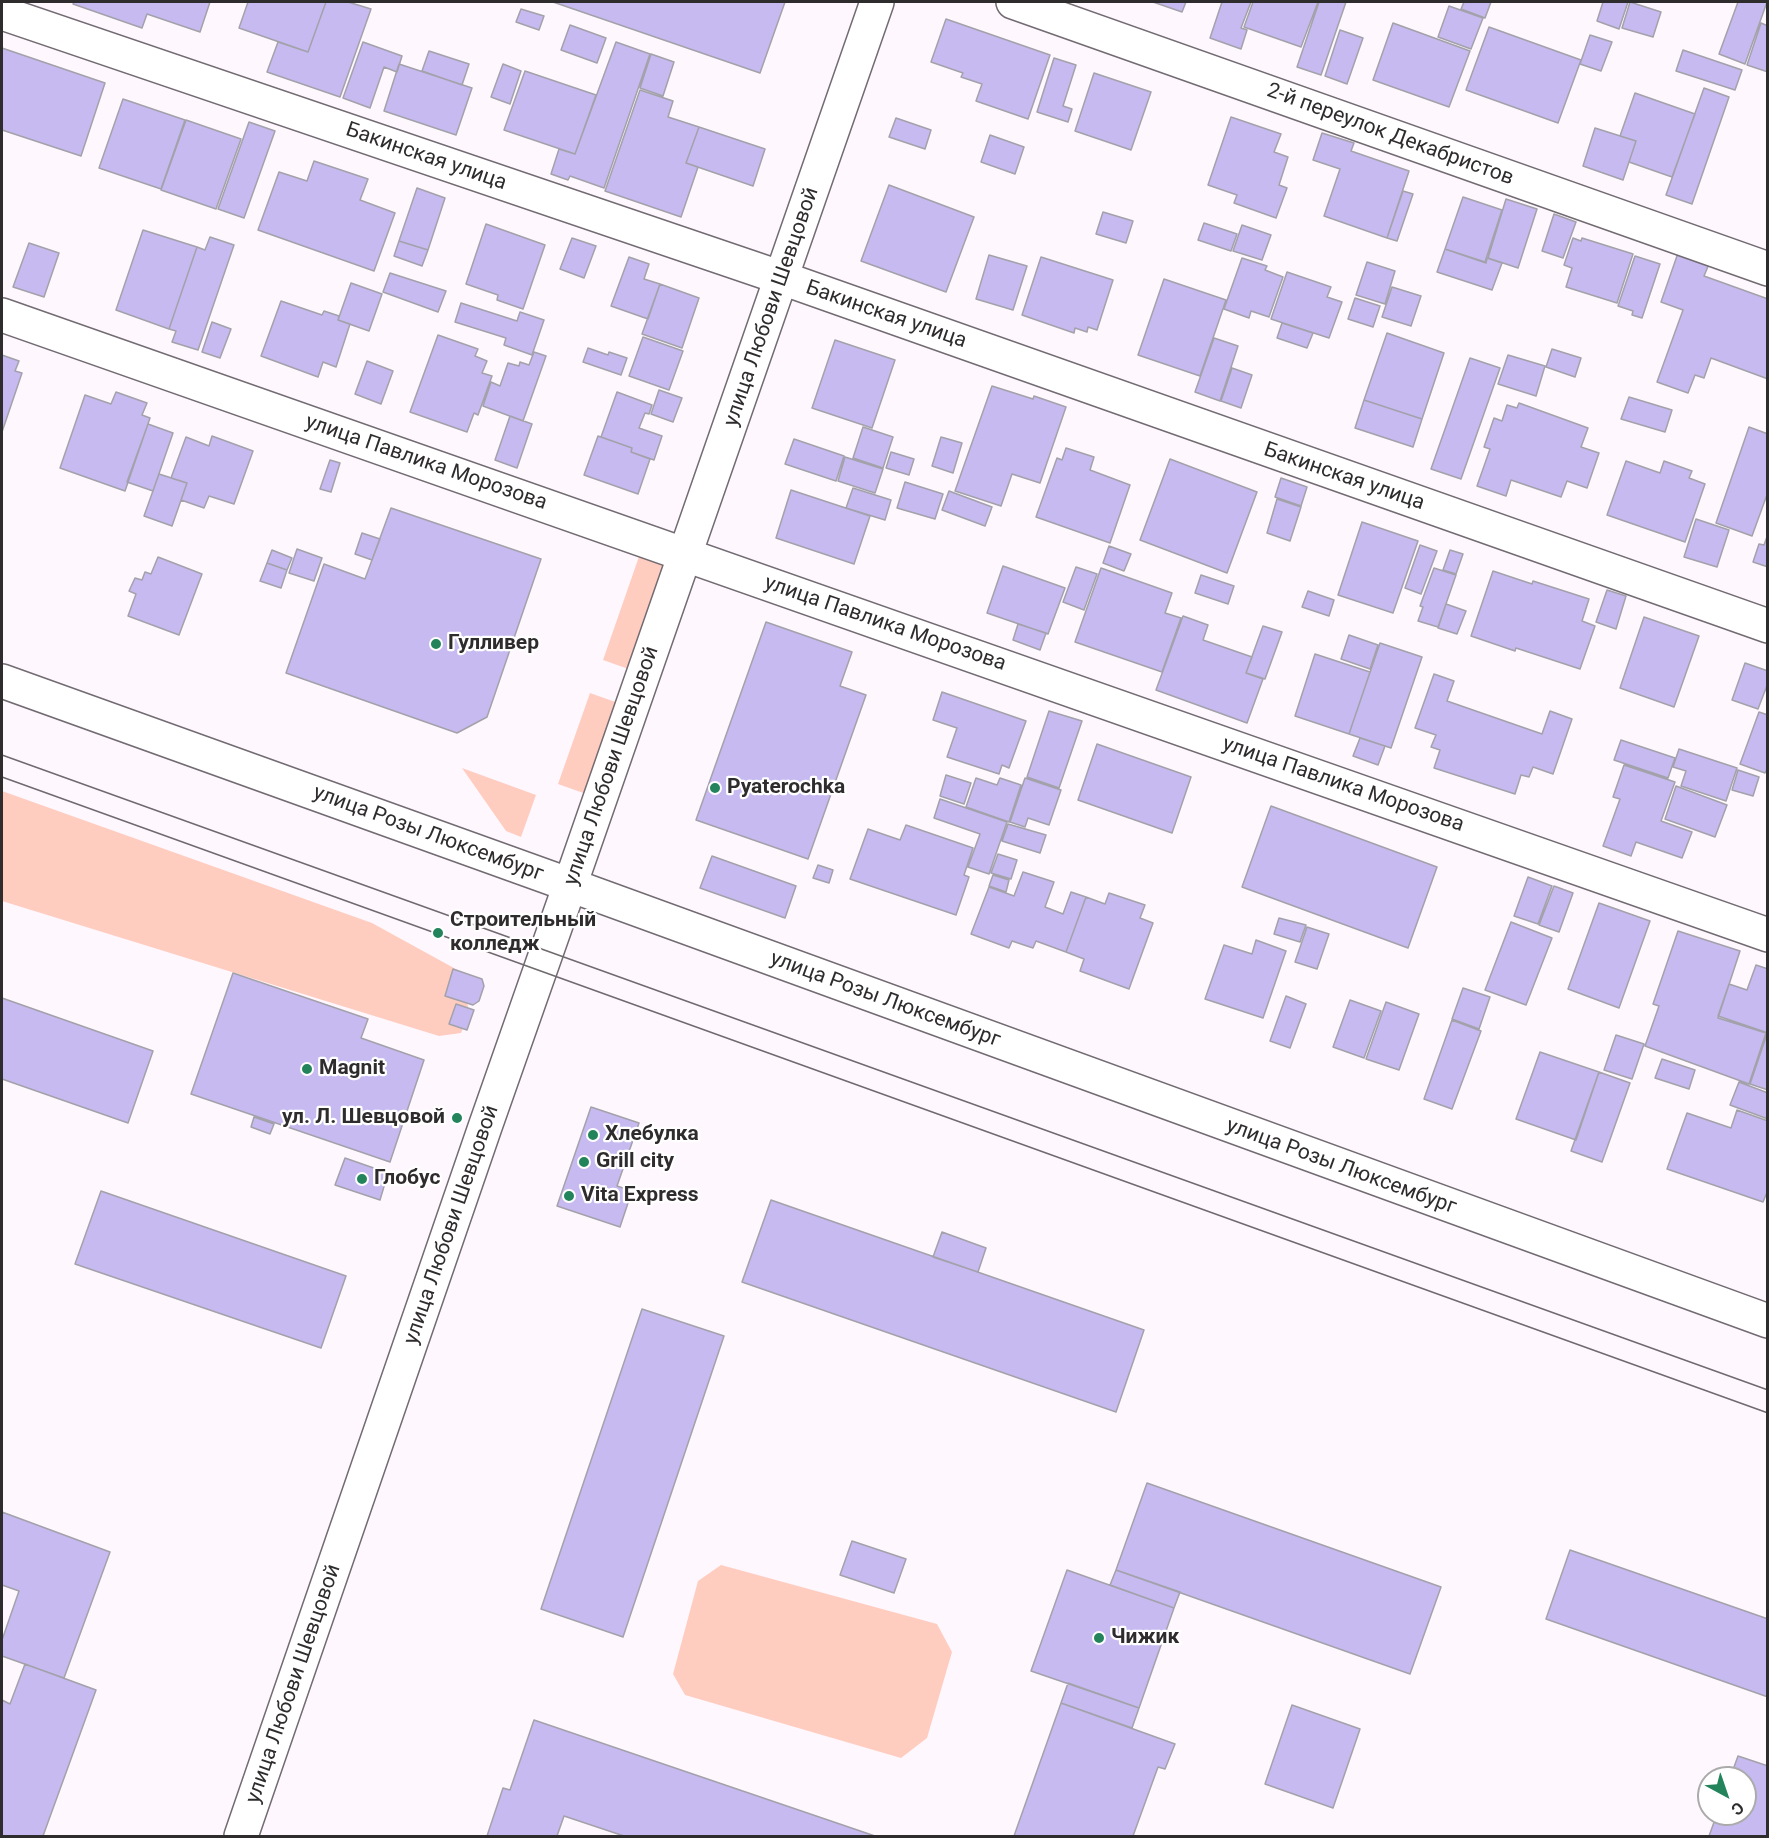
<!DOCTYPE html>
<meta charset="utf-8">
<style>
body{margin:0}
#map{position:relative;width:1769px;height:1838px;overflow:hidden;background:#fff7fe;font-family:Roboto,sans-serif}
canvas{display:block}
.frame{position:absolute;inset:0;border:3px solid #2f2c2e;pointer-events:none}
.north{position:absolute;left:1697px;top:1766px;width:60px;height:60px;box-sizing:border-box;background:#fff;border:2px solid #acabab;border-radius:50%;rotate:140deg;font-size:16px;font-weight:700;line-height:24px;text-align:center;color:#2f2c2e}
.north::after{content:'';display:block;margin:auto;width:21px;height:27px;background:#23845c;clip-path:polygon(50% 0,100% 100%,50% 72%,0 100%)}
</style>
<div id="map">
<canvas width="1769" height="1838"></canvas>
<div class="frame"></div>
<div class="north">С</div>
</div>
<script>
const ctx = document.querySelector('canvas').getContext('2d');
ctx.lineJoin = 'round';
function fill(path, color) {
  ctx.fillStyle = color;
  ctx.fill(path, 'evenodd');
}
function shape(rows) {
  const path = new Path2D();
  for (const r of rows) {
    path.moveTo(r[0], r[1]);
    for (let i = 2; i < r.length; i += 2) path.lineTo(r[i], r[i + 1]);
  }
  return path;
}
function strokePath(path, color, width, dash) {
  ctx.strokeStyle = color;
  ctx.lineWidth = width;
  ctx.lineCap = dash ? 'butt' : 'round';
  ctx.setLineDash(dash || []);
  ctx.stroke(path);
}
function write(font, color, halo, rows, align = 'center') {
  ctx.font = font + ' Roboto,sans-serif';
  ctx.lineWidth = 4.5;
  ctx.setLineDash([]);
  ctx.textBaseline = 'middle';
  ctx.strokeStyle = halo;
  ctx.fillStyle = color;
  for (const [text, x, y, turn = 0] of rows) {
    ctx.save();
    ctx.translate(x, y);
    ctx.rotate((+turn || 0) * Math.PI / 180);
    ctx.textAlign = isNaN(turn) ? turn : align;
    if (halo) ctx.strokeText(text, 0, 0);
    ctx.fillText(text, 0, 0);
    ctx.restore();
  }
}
const green = shape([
 [642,548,672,559,634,671,603,660],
 [590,693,621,704,589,795,558,784],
 [462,768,536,795,521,837,506,831],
 [2,791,372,923,463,973,469,1014,461,1033,439,1036,2,901],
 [721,1565,937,1624,952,1652,927,1738,901,1758,685,1695,673,1674,698,1581]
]);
const building = shape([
 [74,2,210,2,200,32,147,14,142,28,73,4,74,2],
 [248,2,326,2,308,52,239,28,248,2],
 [326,2,348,2,371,9,340,97,267,72,278,42,308,52,326,2],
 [553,2,785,2,760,73,553,2],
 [1153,2,1186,2,1182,12,1153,2],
 [1222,2,1251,2,1241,28,1247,30,1241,49,1210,38,1222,2],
 [1253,2,1318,2,1301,47,1244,27,1253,2],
 [1319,2,1346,2,1321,75,1297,67,1319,2],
 [1464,2,1491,2,1485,18,1461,9,1464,2],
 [1603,2,1628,2,1619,29,1597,21,1603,2],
 [1630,2,1661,12,1653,37,1622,28,1630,2],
 [1738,2,1767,2,1745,64,1719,54,1738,2],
 [1449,6,1483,18,1471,49,1438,37,1449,6],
 [521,9,544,16,539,30,516,22,521,9],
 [946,19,1050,55,1028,119,976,101,982,84,961,77,963,73,931,62,946,19],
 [1393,23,1470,51,1449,107,1373,80,1393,23],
 [1761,23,1768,26,1768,72,1747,65,1761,23],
 [570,25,606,38,597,63,561,50,570,25],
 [1489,27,1581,60,1558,123,1466,90,1489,27],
 [1340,30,1363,38,1347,84,1325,76,1340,30],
 [1590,35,1612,42,1601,71,1580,64,1590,35],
 [363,42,402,56,397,72,384,67,370,108,343,98,363,42],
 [616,42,650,54,604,188,570,176,568,180,551,174,559,149,575,154,616,42],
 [2,48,105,83,81,156,2,130,2,48],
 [1683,50,1742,70,1735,90,1676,71,1683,50],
 [429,51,469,64,462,85,422,71,429,51],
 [651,54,674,62,663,96,640,88,651,54],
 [1054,58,1076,65,1063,106,1072,109,1068,122,1037,112,1054,58],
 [399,64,472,88,456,135,384,111,399,64],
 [503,64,521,71,510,104,491,97,503,64],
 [525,71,596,95,575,154,504,130,525,71],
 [1094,73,1151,92,1131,150,1075,131,1094,73],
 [1704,88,1729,97,1692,204,1666,195,1704,88],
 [640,90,673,101,668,117,699,127,686,163,698,167,681,217,605,191,640,90],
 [1635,93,1695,114,1672,177,1629,162,1636,141,1620,136,1635,93],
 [123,99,185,120,161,189,99,168,123,99],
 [1231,117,1281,134,1274,152,1288,157,1279,185,1287,188,1276,218,1234,203,1237,195,1208,185,1231,117],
 [896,118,931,130,925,149,889,137,896,118],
 [186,120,241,139,216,209,161,190,186,120],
 [249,122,275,131,244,218,218,209,249,122],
 [699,127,765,149,753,186,686,163,699,127],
 [1595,128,1636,141,1623,180,1583,166,1595,128],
 [1322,133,1354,143,1351,151,1409,171,1387,238,1324,216,1340,169,1313,160,1322,133],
 [990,135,1024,147,1015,174,981,162,990,135],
 [314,161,368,179,360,200,395,213,374,271,258,230,279,172,307,181,314,161],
 [889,185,974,217,946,292,861,261,889,185],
 [417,188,445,198,428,250,399,241,417,188],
 [1403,191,1413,194,1397,241,1387,238,1403,191],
 [1463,197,1502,210,1485,262,1445,249,1463,197],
 [1506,199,1537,209,1518,268,1488,258,1506,199],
 [1103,212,1133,221,1126,243,1096,234,1103,212],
 [1554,214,1576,222,1563,258,1542,251,1554,214],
 [1204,223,1237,234,1231,251,1198,240,1204,223],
 [486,224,545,245,523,309,497,300,498,295,466,284,486,224],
 [1242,225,1271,235,1262,260,1233,251,1242,225],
 [143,230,197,247,169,329,116,310,143,230],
 [210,237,234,245,198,350,172,342,176,331,169,329,197,247,205,250,210,237],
 [572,238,596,246,584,278,560,269,572,238],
 [1573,238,1581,241,1582,238,1633,254,1617,303,1566,287,1572,268,1564,265,1573,238],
 [399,241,428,250,422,266,394,256,399,241],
 [29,243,59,253,44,297,13,287,29,243],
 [1445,249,1486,263,1487,258,1502,263,1492,290,1437,272,1445,249],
 [1678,253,1709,264,1704,276,1768,299,1768,379,1711,358,1704,378,1695,375,1688,393,1657,382,1683,310,1661,302,1678,253],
 [989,255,1027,266,1013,310,976,299,989,255],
 [1635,256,1660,264,1642,318,1632,315,1633,311,1618,306,1635,256],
 [629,257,649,264,644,279,660,284,648,319,611,306,629,257],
 [1041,257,1113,280,1097,330,1088,327,1087,332,1075,328,1074,333,1022,315,1041,257],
 [1242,258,1267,266,1265,270,1283,277,1269,317,1251,311,1249,318,1224,309,1242,258],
 [1367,262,1395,271,1385,304,1356,295,1367,262],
 [1287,272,1331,287,1327,297,1342,302,1329,338,1271,319,1287,272],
 [390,273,446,291,438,312,383,292,390,273],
 [1164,279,1226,300,1200,376,1138,355,1164,279],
 [351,283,382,294,369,331,338,320,351,283],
 [660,284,699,298,682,348,642,334,660,284],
 [1392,287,1421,296,1411,326,1382,317,1392,287],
 [1355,298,1380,306,1373,327,1348,319,1355,298],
 [281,301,322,315,324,311,339,316,338,320,350,324,336,367,323,362,318,377,261,356,281,301],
 [461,303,517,321,520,312,544,320,532,355,504,345,506,338,455,322,461,303],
 [212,322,231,329,220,358,202,352,212,322],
 [1282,323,1313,333,1307,348,1277,338,1282,323],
 [1387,333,1444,353,1422,419,1364,400,1387,333],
 [438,335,478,349,475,356,487,361,482,373,492,376,478,415,474,413,467,432,410,412,438,335],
 [643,337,683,351,669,390,629,376,643,337],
 [1214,338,1238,346,1220,401,1195,392,1214,338],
 [835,340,895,360,872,428,812,408,835,340],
 [588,348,608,355,609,352,627,358,621,375,583,362,588,348],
 [1552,349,1581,358,1575,377,1546,367,1552,349],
 [534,352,546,356,523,421,483,406,491,382,500,386,508,363,519,366,520,362,529,365,534,352],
 [2,355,19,361,15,371,22,373,2,432,2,355],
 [1508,355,1545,366,1536,396,1498,384,1508,355],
 [1470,358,1500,368,1461,479,1431,469,1470,358],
 [367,361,393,371,381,404,355,394,367,361],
 [1232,368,1252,375,1241,408,1221,401,1232,368],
 [992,386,1033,399,1034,396,1066,407,1040,483,1012,474,1001,506,955,491,992,386],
 [659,390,682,398,673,422,651,414,659,390],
 [116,392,147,403,142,415,150,418,125,491,60,468,85,395,111,404,116,392],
 [617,392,652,405,649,414,645,413,639,428,662,436,654,460,631,452,632,448,601,437,617,392],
 [1629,397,1672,410,1665,432,1621,419,1629,397],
 [1364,400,1422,419,1413,447,1355,428,1364,400],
 [1519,403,1588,428,1581,447,1599,453,1587,488,1567,481,1561,497,1511,480,1506,496,1477,486,1490,449,1484,447,1494,418,1502,421,1507,405,1517,408,1519,403],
 [510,416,532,424,517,468,495,460,510,416],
 [148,424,173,433,153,491,127,482,148,424],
 [863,427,893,437,883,468,853,458,863,427],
 [1749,427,1768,434,1768,492,1752,536,1716,523,1749,427],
 [212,436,253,451,234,504,209,496,204,508,181,500,187,483,171,478,186,437,209,446,212,436],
 [598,436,632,448,631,452,650,459,638,494,584,475,598,436],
 [941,437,962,443,953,473,932,466,941,437],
 [794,439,844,456,836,481,785,464,794,439],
 [1066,448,1094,457,1090,470,1130,485,1110,543,1036,517,1057,458,1062,460,1066,448],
 [891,452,914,459,909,475,886,468,891,452],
 [845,457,883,469,875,493,838,481,845,457],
 [1170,459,1257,492,1227,573,1140,540,1170,459],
 [330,460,340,463,331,492,320,489,330,460],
 [1626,461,1660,473,1664,461,1692,471,1689,478,1705,484,1685,542,1607,515,1626,461],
 [159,474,187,483,172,526,144,516,159,474],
 [1281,478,1307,487,1301,506,1275,497,1281,478],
 [905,482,943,494,935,519,897,508,905,482],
 [853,488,891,500,885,520,846,508,853,488],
 [791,490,870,516,854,564,776,538,791,490],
 [949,491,992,507,985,526,942,510,949,491],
 [1277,499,1301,507,1290,541,1267,533,1277,499],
 [391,508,541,559,487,717,457,733,286,673,324,564,365,579,391,508],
 [1696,519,1729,530,1717,567,1684,557,1696,519],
 [1362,522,1418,541,1393,613,1338,595,1362,522],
 [362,533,380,539,372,560,355,554,362,533],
 [1768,534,1768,567,1753,562,1759,544,1764,545,1768,534],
 [1420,545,1437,551,1421,594,1405,588,1420,545],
 [1109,546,1131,554,1124,571,1103,563,1109,546],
 [297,549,322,558,314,581,289,573,297,549],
 [272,550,292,558,287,570,267,563,272,550],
 [1450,550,1463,554,1456,574,1443,570,1450,550],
 [158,557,202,574,179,635,128,616,136,594,129,591,135,578,142,580,145,572,151,574,158,557],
 [267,563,287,570,281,588,260,581,267,563],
 [1003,566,1065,588,1048,634,987,613,1003,566],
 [1076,567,1097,574,1084,610,1063,602,1076,567],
 [1101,568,1172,593,1165,613,1181,618,1162,672,1075,642,1101,568],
 [1434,568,1456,575,1438,627,1418,621,1423,607,1420,606,1434,568],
 [1493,571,1532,584,1533,581,1589,599,1582,621,1595,626,1580,669,1516,648,1515,651,1471,636,1493,571],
 [1201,575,1234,586,1228,604,1195,593,1201,575],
 [1607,590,1626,596,1616,629,1596,622,1607,590],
 [1308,591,1334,600,1329,616,1302,607,1308,591],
 [1446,604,1466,611,1457,634,1438,628,1446,604],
 [1183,616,1208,625,1203,640,1252,657,1246,673,1263,679,1247,723,1156,690,1183,616],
 [1644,617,1699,636,1674,707,1620,688,1644,617],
 [766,622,852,652,840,686,866,695,808,859,696,820,766,622],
 [1018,624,1046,633,1040,650,1013,640,1018,624],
 [1263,626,1282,632,1265,679,1246,673,1263,626],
 [1349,635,1378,645,1370,669,1341,659,1349,635],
 [1380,643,1422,657,1391,748,1349,734,1380,643],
 [1315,654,1370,672,1349,734,1295,716,1315,654],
 [1745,663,1768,671,1768,683,1758,709,1732,700,1745,663],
 [1434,674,1454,681,1447,701,1542,734,1550,711,1572,719,1553,774,1533,767,1529,777,1521,775,1515,794,1434,768,1440,750,1431,747,1436,735,1415,728,1434,674],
 [942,692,1026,721,1009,768,1002,765,999,774,947,757,957,728,933,720,942,692],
 [1049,711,1082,721,1059,788,1027,777,1049,711],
 [1759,712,1768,715,1768,767,1765,773,1740,764,1759,712],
 [1360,738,1385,746,1378,765,1353,756,1360,738],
 [1621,740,1675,758,1668,778,1614,760,1621,740],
 [1097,744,1191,777,1172,833,1078,800,1097,744],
 [1679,749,1737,768,1726,801,1681,786,1686,771,1673,767,1679,749],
 [1624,765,1675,782,1661,821,1692,832,1682,858,1636,842,1631,856,1603,846,1620,799,1613,797,1624,765],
 [1738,770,1759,777,1753,796,1732,790,1738,770],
 [946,775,971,783,964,804,940,796,946,775],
 [976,778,997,785,1000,778,1021,785,1009,822,966,807,976,778],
 [1025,778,1061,790,1049,825,1028,818,1025,827,1010,822,1025,778],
 [1676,786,1727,805,1715,837,1665,819,1676,786],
 [940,799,1007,822,989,874,968,867,980,834,934,818,940,799],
 [1271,806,1437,867,1408,948,1242,887,1271,806],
 [1008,824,1046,835,1040,853,1002,841,1008,824],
 [906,825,973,848,964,875,969,877,956,915,850,879,868,829,900,840,906,825],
 [998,854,1017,860,1011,879,991,873,998,854],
 [712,856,796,886,785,918,700,888,712,856],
 [818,865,833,870,829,883,813,878,818,865],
 [1023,872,1054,882,1045,907,1063,914,1071,892,1086,897,1066,952,1036,941,1033,948,1012,941,1009,948,971,934,989,887,1014,896,1023,872],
 [993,875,1009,880,1006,892,989,886,993,875],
 [1528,877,1552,886,1538,924,1514,916,1528,877],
 [1554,886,1573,893,1559,932,1539,925,1554,886],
 [1109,893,1145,905,1140,918,1153,923,1129,989,1080,971,1084,959,1066,952,1086,897,1105,904,1109,893],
 [1599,903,1650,921,1619,1008,1568,989,1599,903],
 [1279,918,1306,925,1300,942,1274,934,1279,918],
 [1511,922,1552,938,1526,1005,1485,990,1511,922],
 [1307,927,1329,934,1317,969,1295,962,1307,927],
 [1678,931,1740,951,1718,1018,1766,1033,1749,1084,1645,1046,1659,1006,1653,1004,1678,931],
 [1256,940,1286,951,1263,1018,1205,999,1224,945,1252,954,1256,940],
 [1756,965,1768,969,1768,1033,1718,1016,1729,984,1747,990,1756,965],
 [453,969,482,979,484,986,479,1001,473,1005,445,996,453,969],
 [233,973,368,1019,361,1038,424,1060,390,1162,191,1094,233,973],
 [1463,988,1490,997,1479,1029,1452,1019,1463,988],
 [1286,996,1306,1004,1290,1048,1270,1041,1286,996],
 [2,998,153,1051,128,1123,2,1079,2,998],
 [1350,1000,1381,1011,1364,1058,1333,1047,1350,1000],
 [1386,1002,1419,1014,1399,1070,1366,1059,1386,1002],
 [456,1004,474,1010,467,1030,449,1024,456,1004],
 [1452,1020,1481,1031,1452,1109,1424,1099,1452,1020],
 [1767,1034,1768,1034,1768,1090,1750,1084,1767,1034],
 [1616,1035,1644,1044,1632,1079,1604,1070,1616,1035],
 [1540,1052,1599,1072,1576,1140,1516,1119,1540,1052],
 [1662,1059,1695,1070,1689,1089,1655,1078,1662,1059],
 [1599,1072,1630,1083,1602,1162,1571,1151,1599,1072],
 [1739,1082,1768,1093,1768,1119,1730,1105,1739,1082],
 [591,1107,639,1123,617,1186,632,1191,620,1227,557,1206,591,1107],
 [1737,1110,1768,1121,1768,1190,1763,1202,1667,1169,1687,1113,1731,1128,1737,1110],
 [254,1117,274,1124,270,1134,251,1127,254,1117],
 [345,1158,388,1173,380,1200,335,1185,345,1158],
 [101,1191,346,1276,321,1348,75,1264,101,1191],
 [771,1200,1144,1330,1116,1412,742,1282,771,1200],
 [942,1232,986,1248,978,1272,933,1257,942,1232],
 [642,1309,724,1336,623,1637,541,1609,642,1309],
 [1147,1483,1441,1587,1410,1674,1116,1570,1147,1483],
 [2,1512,110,1552,64,1678,2,1656,2,1640,19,1591,2,1585,2,1512],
 [852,1541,906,1559,894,1593,840,1575,852,1541],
 [1570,1550,1768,1619,1768,1697,1546,1619,1570,1550],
 [1067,1570,1174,1608,1139,1708,1031,1671,1067,1570],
 [1116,1570,1180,1592,1174,1608,1110,1585,1116,1570],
 [25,1664,96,1690,43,1836,2,1836,2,1700,10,1704,25,1664],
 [1068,1683,1139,1708,1132,1728,1061,1703,1068,1683],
 [1061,1703,1175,1744,1165,1769,1158,1767,1133,1836,1014,1836,1061,1703],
 [1292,1705,1360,1729,1333,1808,1265,1784,1292,1705],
 [534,1720,875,1836,624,1836,564,1816,557,1836,487,1836,503,1788,510,1790,534,1720],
 [1738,1756,1768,1766,1768,1836,1709,1836,1717,1814,1745,1814,1745,1778,1730,1778,1738,1756]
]);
const street = shape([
 [1013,2,1768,269],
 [2,13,782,278,1768,626],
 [2,315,1768,935],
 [241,1836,485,1127,570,885]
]);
const secondary = shape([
 [2,681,570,885,1768,1321],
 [570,885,877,2]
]);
const tram = shape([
 [2,755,1768,1390],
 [2,777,1768,1413]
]);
const markers = [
 [436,644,6,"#23845c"],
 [715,788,6,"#23845c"],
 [438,933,6,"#23845c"],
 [307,1069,6,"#23845c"],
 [457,1118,6,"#23845c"],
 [593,1135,6,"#23845c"],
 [584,1162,6,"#23845c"],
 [362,1179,6,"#23845c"],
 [569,1196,6,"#23845c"],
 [1099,1638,6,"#23845c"]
];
const streetNames = [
 ["2-й переулок Декабристов",1390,135,20],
 ["Бакинская улица",426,157,19],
 ["улица Любови Шевцовой",772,307,-71],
 ["Бакинская улица",886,315,19],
 ["улица Павлика Морозова",426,463,19],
 ["Бакинская улица",1344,477,19],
 ["улица Павлика Морозова",885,624,19],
 ["улица Любови Шевцовой",612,766,-71],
 ["улица Павлика Морозова",1343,785,19],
 ["улица Розы Люксембург",428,834,20],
 ["улица Розы Люксембург",885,1000,20],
 ["улица Розы Люксембург",1341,1167,20],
 ["улица Любови Шевцовой",452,1225,-71],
 ["улица Любови Шевцовой",294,1684,-71]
];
const poiNames = [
 ["Гулливер",448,644],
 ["Pyaterochka",727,788],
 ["Строительный",450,921],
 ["колледж",450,945],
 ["Magnit",319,1069],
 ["ул. Л. Шевцовой",445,1118,"right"],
 ["Хлебулка",605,1135],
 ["Grill city",596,1162],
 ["Глобус",374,1179],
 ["Vita Express",581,1196],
 ["Чижик",1111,1638]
];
fill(green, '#ffcdc0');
fill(building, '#c7baf1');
strokePath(building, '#a3a1aa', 1.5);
strokePath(street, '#726b72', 36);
strokePath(secondary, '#726b72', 36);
strokePath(street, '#fff', 33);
strokePath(secondary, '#fff', 33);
strokePath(tram, '#6f6a6e', 1.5);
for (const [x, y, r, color] of markers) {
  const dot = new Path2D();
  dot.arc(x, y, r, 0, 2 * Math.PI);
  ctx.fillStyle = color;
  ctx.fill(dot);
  strokePath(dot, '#fff', 2);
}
write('21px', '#2f2c2e', '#fff', streetNames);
write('bold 21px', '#2f2c2e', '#fff', poiNames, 'left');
</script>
